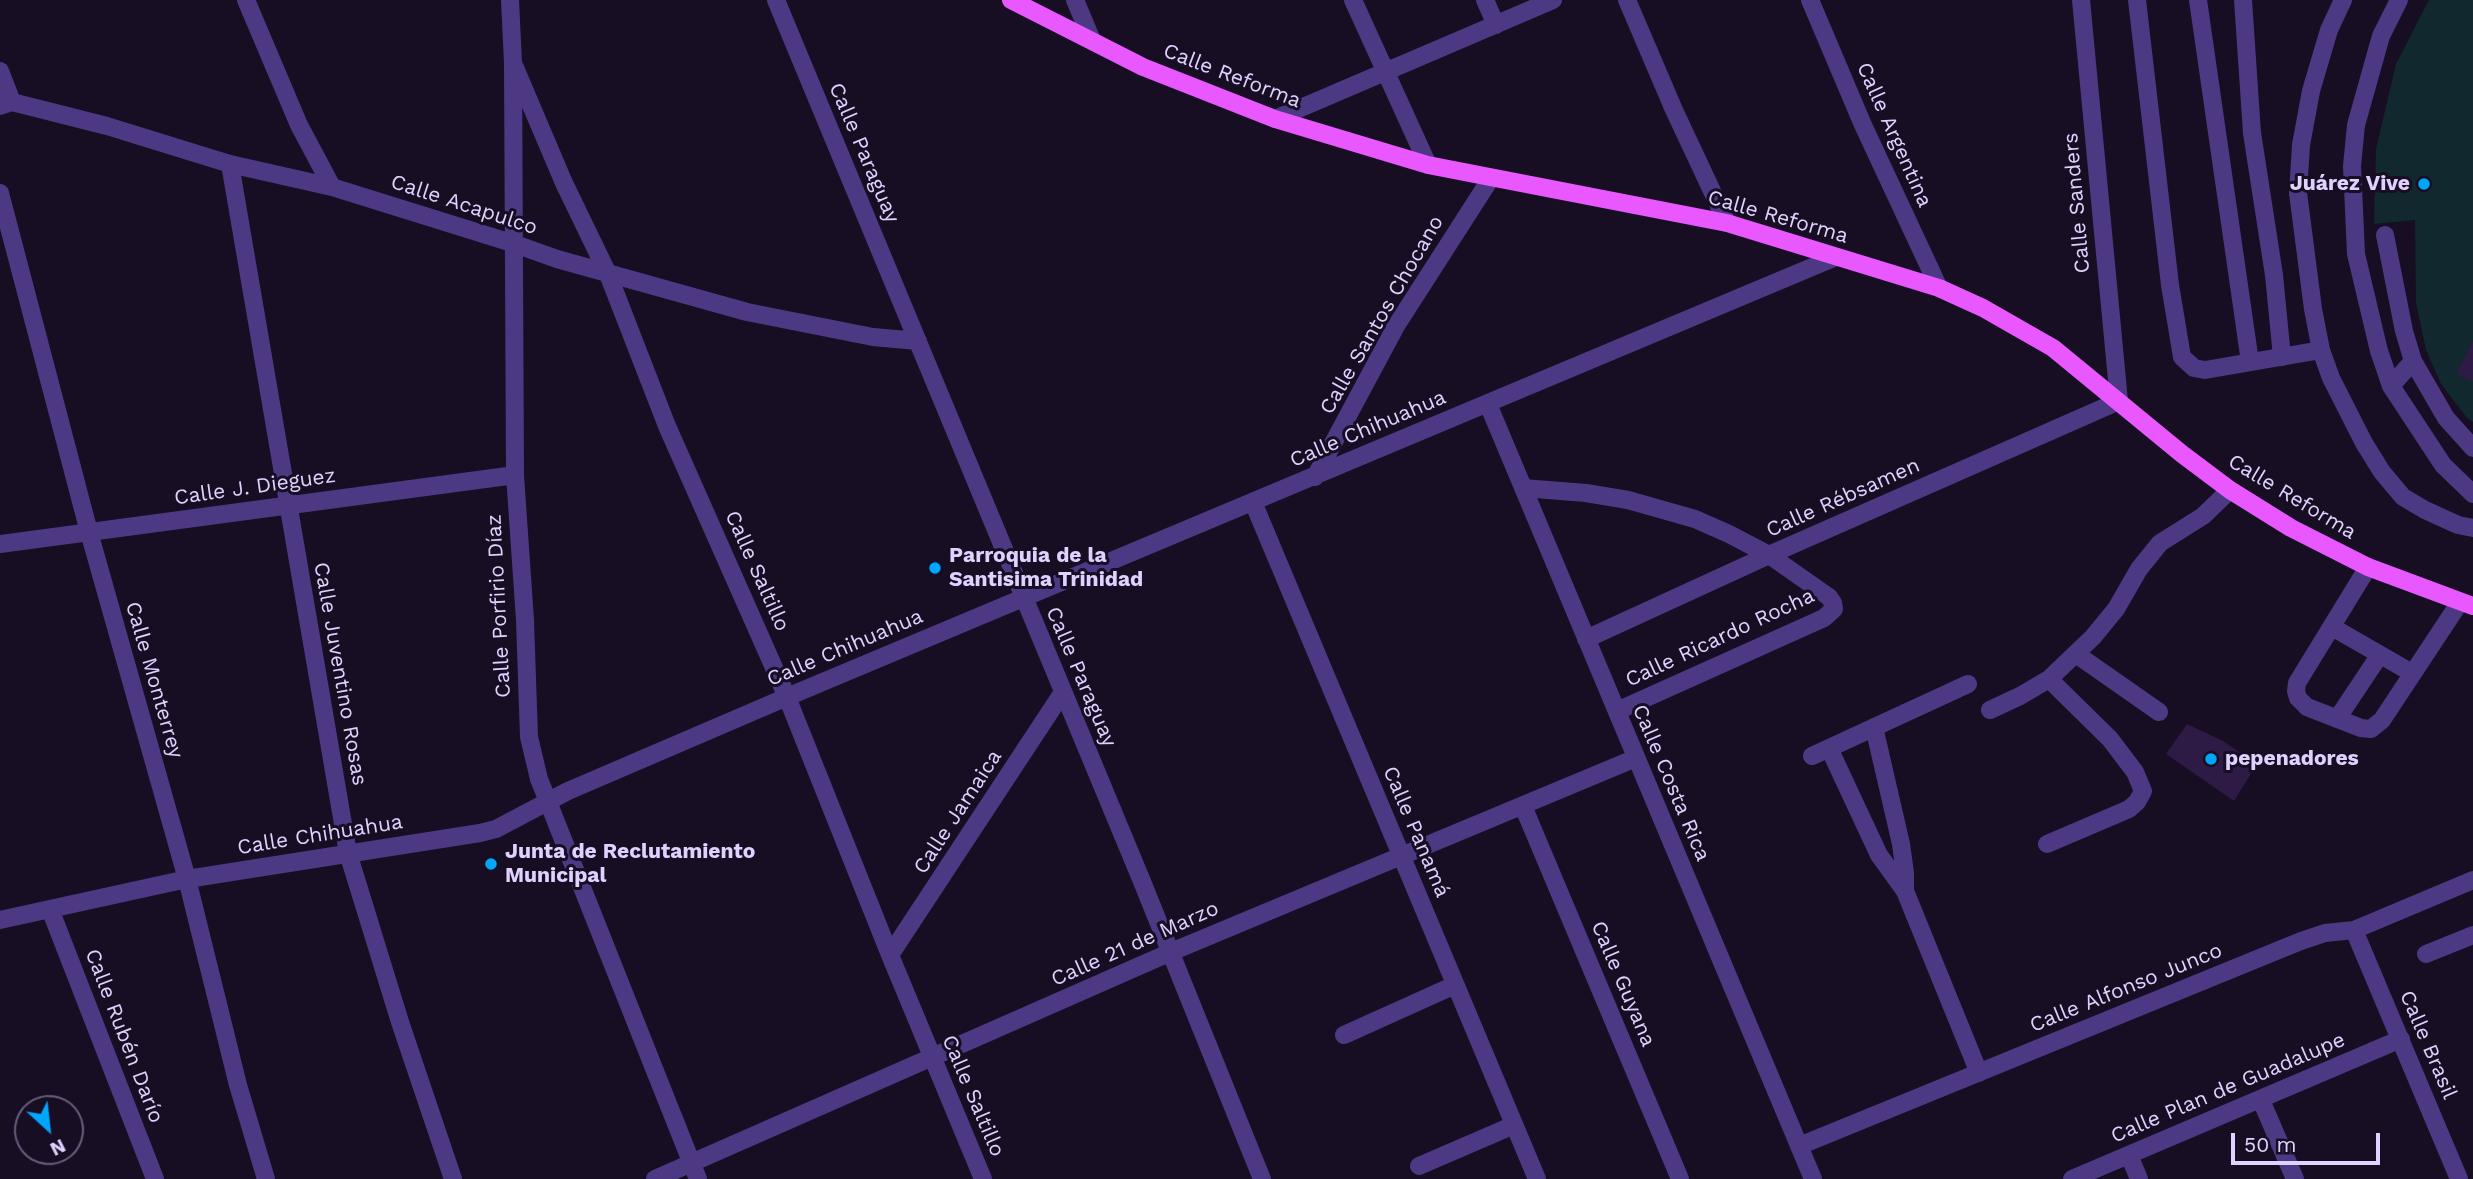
<!DOCTYPE html>
<meta charset="utf-8">
<style>
body{margin:0}
#map{position:relative;width:2473px;height:1179px;overflow:hidden;background:#170e24;font-family:"Work Sans",sans-serif}
canvas{display:block}
.north{position:absolute;left:14px;top:1095px;width:70px;height:70px;box-sizing:border-box;background:#170e24;border:2px solid #685c7c;border-radius:50%;rotate:153deg;font-size:19px;font-weight:700;line-height:28px;text-align:center;color:#e1d1ff}
.north::after{content:'';display:block;margin:auto;width:24px;height:32px;background:#00a6fc;clip-path:polygon(50% 0,100% 100%,50% 72%,0 100%)}
.scale{position:absolute;left:2231px;top:1133px;width:149px;height:32px;box-sizing:border-box;border:4px solid #e1d1ff;border-top:0;padding-left:9px;font-size:21px;line-height:24px;white-space:nowrap;color:#e1d1ff;-webkit-text-stroke:5px #170e24;paint-order:stroke}
</style>
<div id="map">
<canvas width="2473" height="1179"></canvas>
<div class="north">N</div>
<div class="scale">50 m</div>
</div>
<script>
const ctx = document.querySelector('canvas').getContext('2d');
ctx.lineJoin = 'round';
function fill(path, color) {
  ctx.fillStyle = color;
  ctx.fill(path, 'evenodd');
}
function shape(rows) {
  const path = new Path2D();
  for (const r of rows) {
    path.moveTo(r[0], r[1]);
    for (let i = 2; i < r.length; i += 2) path.lineTo(r[i], r[i + 1]);
  }
  return path;
}
function strokePath(path, color, width, dash) {
  ctx.strokeStyle = color;
  ctx.lineWidth = width;
  ctx.lineCap = dash ? 'butt' : 'round';
  ctx.setLineDash(dash || []);
  ctx.stroke(path);
}
function write(font, color, halo, rows, align = 'center') {
  ctx.font = font + ' "Work Sans",sans-serif';
  ctx.lineWidth = 6;
  ctx.setLineDash([]);
  ctx.textBaseline = 'middle';
  ctx.strokeStyle = halo;
  ctx.fillStyle = color;
  for (const [text, x, y, turn = 0] of rows) {
    ctx.save();
    ctx.translate(x, y);
    ctx.rotate((+turn || 0) * Math.PI / 180);
    ctx.textAlign = isNaN(turn) ? turn : align;
    if (halo) ctx.strokeText(text, 0, 0);
    ctx.fillText(text, 0, 0);
    ctx.restore();
  }
}
const green = shape([
 [2429,0,2473,0,2473,422,2467,418,2441,384,2426,350,2416,303,2415,220,2374,224,2376,149,2396,64]
]);
const building = shape([
 [2473,341,2473,382,2456,374],
 [2187,724,2223,741,2257,764,2234,801,2166,754]
]);
const minor = shape([
 [246,0,299,125,332,187],
 [510,0,513,63,515,475,525,620,529,737,539,779,698,1179],
 [776,0,1141,879,1262,1179],
 [1075,0,1091,38],
 [1353,0,1428,165],
 [1485,0,1496,25],
 [1627,0,1674,110,1727,223],
 [1810,0,1863,125,1939,288],
 [2137,0,2170,285,2182,357,2194,368,2205,370,2321,350],
 [2198,0,2250,362],
 [2243,0,2252,133,2274,275,2282,357],
 [2343,0,2329,30,2311,91,2301,145,2298,193,2313,309,2321,350,2331,378,2364,443,2382,472,2403,497,2425,510,2458,525,2473,528],
 [2399,0,2381,36,2356,125,2352,166,2356,254,2379,351,2391,386,2443,465,2473,494],
 [513,63,564,183,608,274,667,426,787,697,890,955,983,1179],
 [0,71,12,102],
 [0,106,12,102,107,126,230,164,332,187,515,244,557,259,747,312,873,337,918,341],
 [1275,119,1553,0],
 [230,164,348,853,400,1022,453,1179],
 [0,193,89,532,187,879,238,1085,266,1179],
 [2385,235,2404,331,2413,361,2391,386],
 [2413,361,2446,418,2473,448],
 [1488,404,1813,1179],
 [1315,477,1396,326,1491,178],
 [1523,488,1586,493,1628,500,1695,519,1729,534,1769,555,1829,597,1833,603,1834,609,1824,618,1617,711],
 [1253,502,1537,1179],
 [0,544,515,475],
 [2368,567,2297,683,2296,691,2298,698,2307,707,2361,728,2371,729,2382,720,2460,602],
 [2332,627,2412,673],
 [1586,639,1769,555,2119,401,2081,0],
 [2076,654,2159,712],
 [1990,710,2020,696,2049,679,2093,637,2116,609,2139,569,2160,543,2203,516,2230,490],
 [2337,719,2379,656],
 [1874,727,1901,844,1905,873,1905,891],
 [1829,748,1879,855,1905,891,1979,1073],
 [1812,756,1968,684],
 [1523,806,1680,1179],
 [2047,844,2129,809,2137,802,2143,791,2135,772,2110,739,2049,679],
 [50,909,155,1179],
 [0,920,187,879,480,833,496,829,568,791,787,697,1836,257],
 [2354,930,2459,1179],
 [2426,954,2473,935],
 [890,955,1063,692],
 [1344,1035,1455,985],
 [2261,1100,2295,1179],
 [1799,1146,2301,941,2325,933,2354,930,2473,880],
 [2129,1155,2139,1179],
 [1419,1166,1514,1125],
 [655,1179,1171,952,1636,758],
 [2072,1179,2401,1039]
]);
const major = shape([
 [1011,0,1143,67,1275,119,1428,165,1727,223,1939,288,1983,308,2053,348,2182,454,2230,490,2291,528,2368,567,2473,606]
]);
const markers = [
 [2424,184,7,"#00a6fc"],
 [935,568,7,"#00a6fc"],
 [2211,759,7,"#00a6fc"],
 [491,864,7,"#00a6fc"]
];
const streetNames = [
 ["Calle Reforma",1232,76,21],
 ["Calle Argentina",1894,135,66],
 ["Calle Paraguay",864,153,67],
 ["Calle Sanders",2077,203,-95],
 ["Calle Acapulco",464,205,18],
 ["Calle Reforma",1778,217,16],
 ["Calle Santos Chocano",1382,315,-60],
 ["Calle Chihuahua",1368,429,-23],
 ["Calle J. Dieguez",255,487,-8],
 ["Calle Reforma",2292,497,31],
 ["Calle Rébsamen",1843,498,-24],
 ["Calle Saltillo",757,571,66],
 ["Calle Porfirio Díaz",499,606,-93],
 ["Calle Ricardo Rocha",1720,638,-25],
 ["Calle Chihuahua",845,648,-23],
 ["Calle Juventino Rosas",340,674,80],
 ["Calle Paraguay",1081,677,67],
 ["Calle Monterrey",154,680,74],
 ["Calle Costa Rica",1671,783,67],
 ["Calle Jamaica",958,812,-57],
 ["Calle Panamá",1416,832,67],
 ["Calle Chihuahua",320,835,-9],
 ["Calle 21 de Marzo",1135,944,-24],
 ["Calle Guyana",1623,984,67],
 ["Calle Alfonso Junco",2126,988,-22],
 ["Calle Rubén Darío",124,1036,69],
 ["Calle Brasil",2428,1045,67],
 ["Calle Plan de Guadalupe",2228,1088,-23],
 ["Calle Saltillo",973,1096,67]
];
const poiNames = [
 ["Juárez Vive",2410,184,"right"],
 ["Parroquia de la",949,556],
 ["Santisima Trinidad",949,580],
 ["pepenadores",2225,759],
 ["Junta de Reclutamiento",505,852],
 ["Municipal",505,876]
];
fill(green, '#11282e');
fill(building, '#2d1a45');
strokePath(minor, '#4d3983', 18);
strokePath(major, '#e958ff', 18);
for (const [x, y, r, color] of markers) {
  const dot = new Path2D();
  dot.arc(x, y, r, 0, 2 * Math.PI);
  ctx.fillStyle = color;
  ctx.fill(dot);
  strokePath(dot, '#170e24', 2.5);
}
write('21px', '#e1d1ff', '#170e24', streetNames);
write('bold 21px', '#e1d1ff', '#170e24', poiNames, 'left');
</script>
